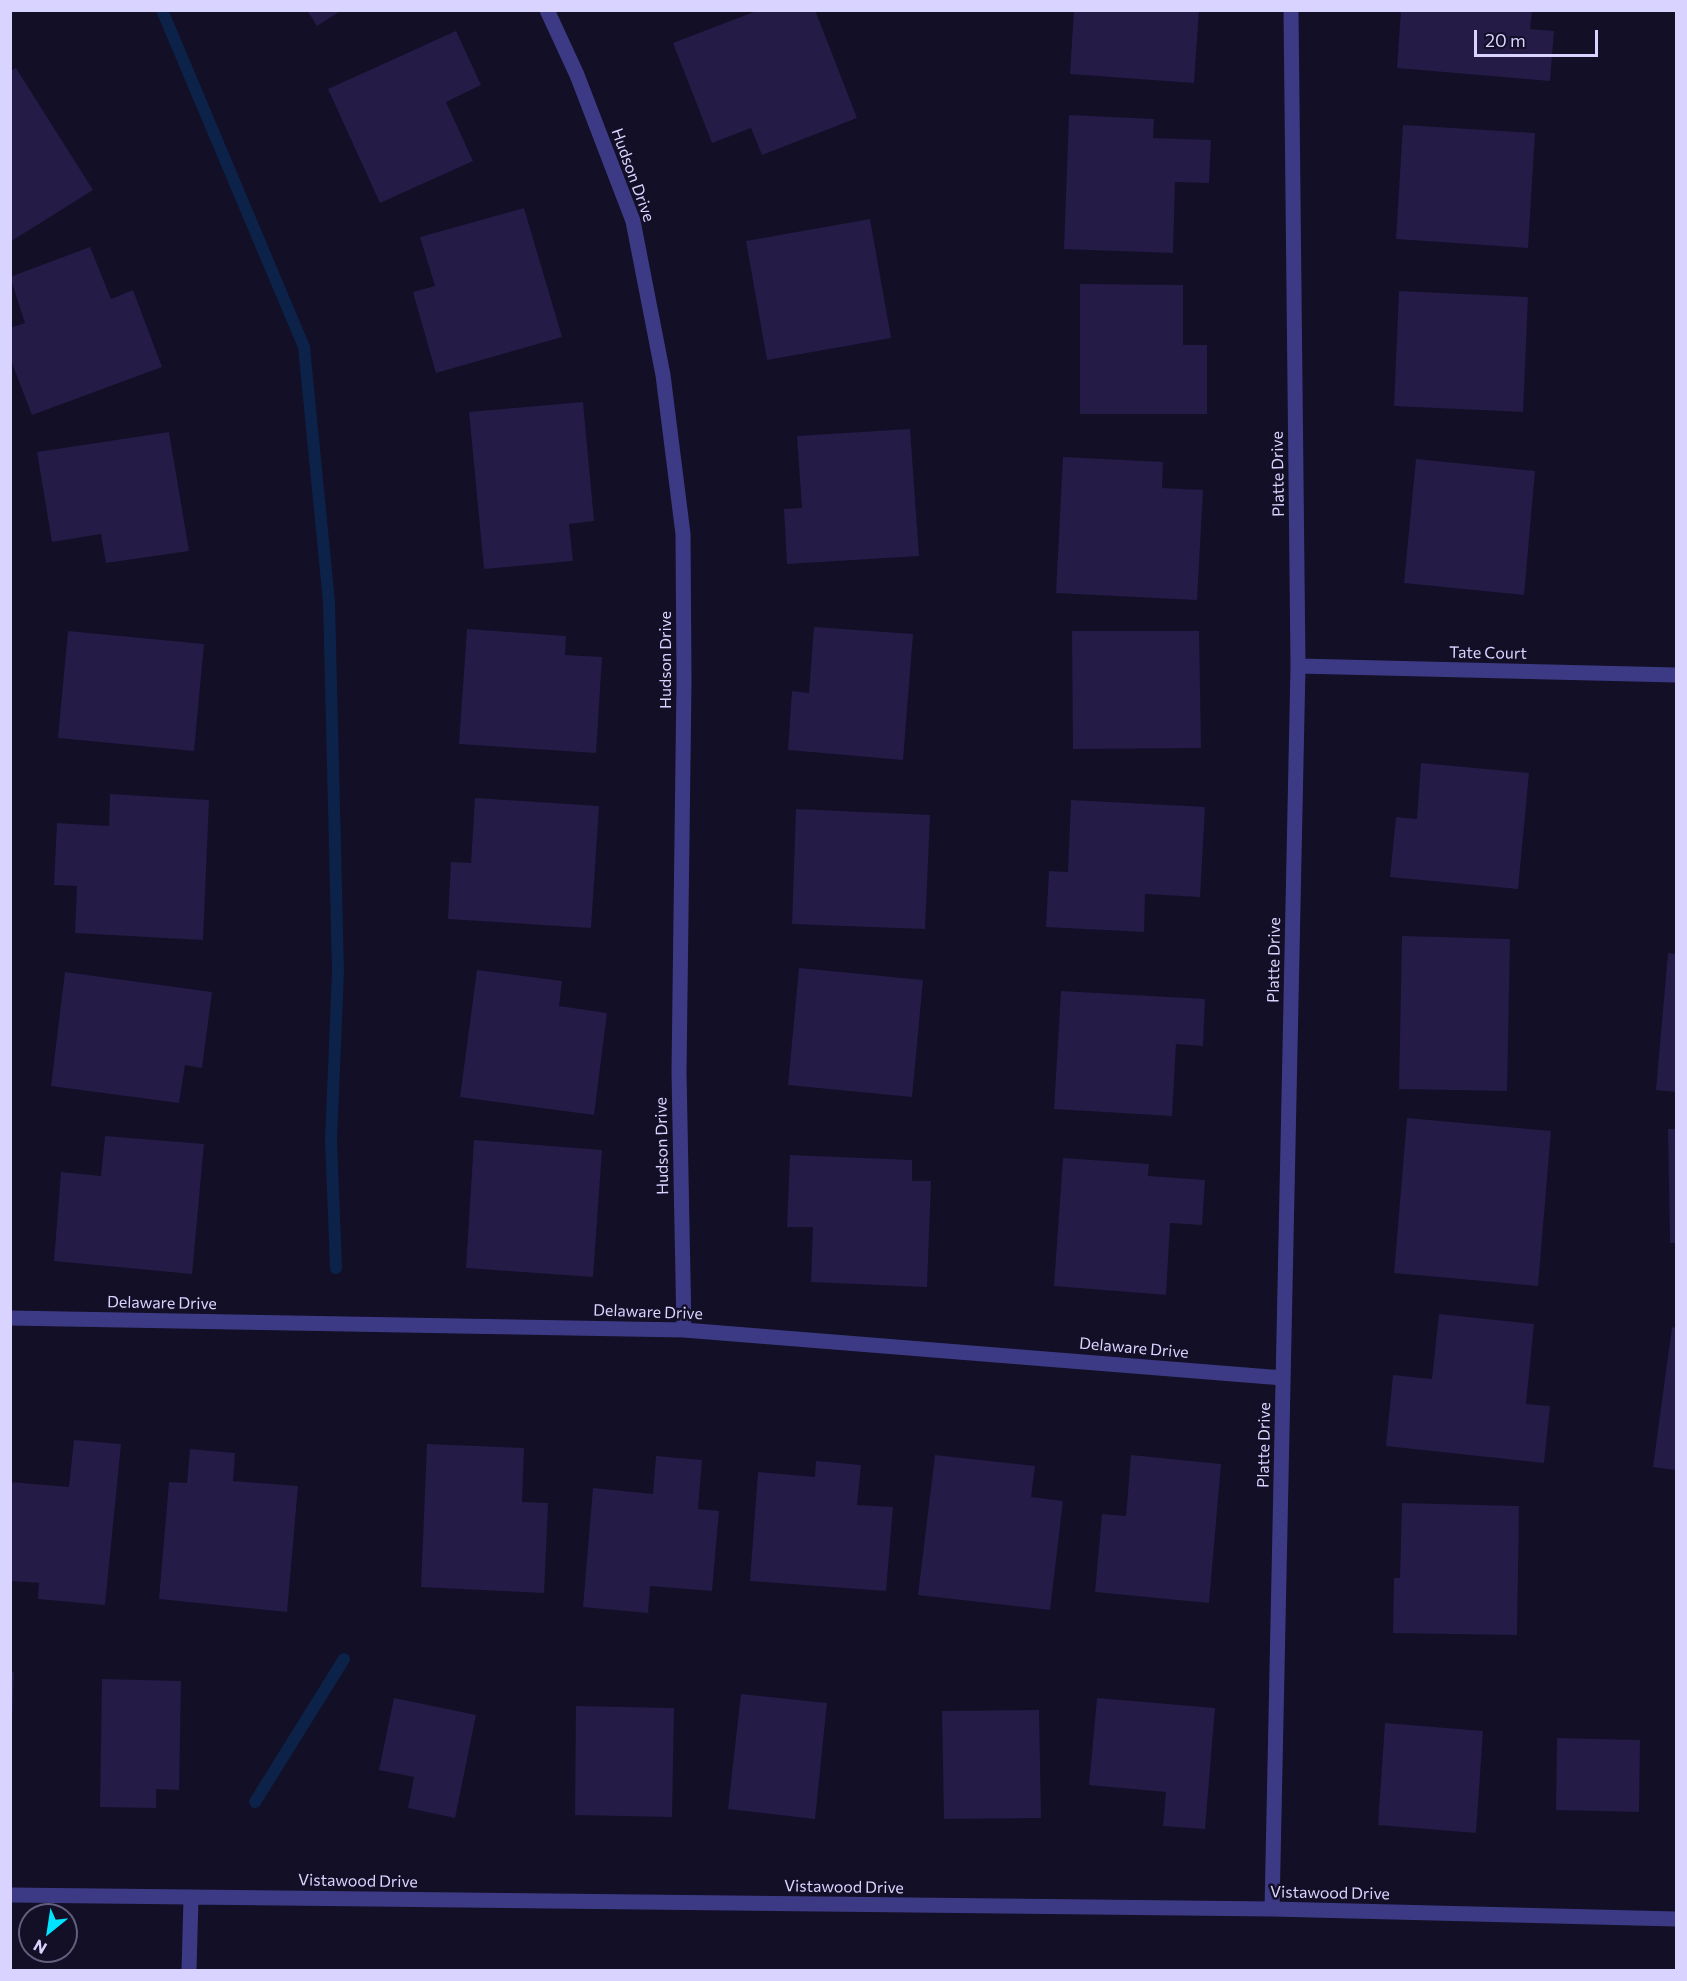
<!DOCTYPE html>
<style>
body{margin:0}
#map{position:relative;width:1687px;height:1981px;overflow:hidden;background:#130f26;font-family:Commissioner,sans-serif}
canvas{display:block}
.frame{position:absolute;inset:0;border:12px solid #d9d4ff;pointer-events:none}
.north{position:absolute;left:18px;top:1903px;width:60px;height:60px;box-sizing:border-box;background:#130f26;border:2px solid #625e7d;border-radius:50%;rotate:210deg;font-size:16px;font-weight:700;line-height:24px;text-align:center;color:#d9d4ff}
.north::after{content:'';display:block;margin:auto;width:21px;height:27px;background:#00e5ff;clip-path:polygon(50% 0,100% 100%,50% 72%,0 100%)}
.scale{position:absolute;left:1474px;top:30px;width:124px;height:27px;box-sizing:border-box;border:3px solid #d9d4ff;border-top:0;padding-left:8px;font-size:18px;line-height:21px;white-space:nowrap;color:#d9d4ff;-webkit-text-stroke:4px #130f26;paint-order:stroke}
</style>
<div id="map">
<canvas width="1687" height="1981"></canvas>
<div class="frame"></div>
<div class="north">N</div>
<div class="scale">20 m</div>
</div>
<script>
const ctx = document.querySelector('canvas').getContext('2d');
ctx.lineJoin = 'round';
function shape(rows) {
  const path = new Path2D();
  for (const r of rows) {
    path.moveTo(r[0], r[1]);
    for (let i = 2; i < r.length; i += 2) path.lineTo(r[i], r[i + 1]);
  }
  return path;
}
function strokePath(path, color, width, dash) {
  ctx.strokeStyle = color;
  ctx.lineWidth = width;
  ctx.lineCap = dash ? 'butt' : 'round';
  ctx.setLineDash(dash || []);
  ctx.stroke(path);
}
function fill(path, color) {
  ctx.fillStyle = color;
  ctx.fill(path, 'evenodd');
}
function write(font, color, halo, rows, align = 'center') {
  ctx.font = font + ' Commissioner,sans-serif';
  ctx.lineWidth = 5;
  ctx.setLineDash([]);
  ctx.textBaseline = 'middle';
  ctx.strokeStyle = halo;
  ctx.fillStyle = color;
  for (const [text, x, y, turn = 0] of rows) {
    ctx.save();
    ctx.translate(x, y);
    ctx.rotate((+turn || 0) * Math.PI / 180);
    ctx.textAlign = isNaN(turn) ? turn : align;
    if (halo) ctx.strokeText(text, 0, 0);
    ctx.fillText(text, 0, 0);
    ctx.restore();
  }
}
const stream = shape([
 [162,10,304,347,329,602,338,972,331,1140,336,1268],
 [255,1802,344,1659]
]);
const building = shape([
 [307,10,342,10,317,26],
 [759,10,815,10,857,118,762,155,751,128,712,143,673,43],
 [1074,10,1199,10,1194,83,1070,74],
 [1401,10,1532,10,1530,29,1554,31,1550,81,1397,68],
 [456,31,481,85,446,102,473,161,380,203,328,89],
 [16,68,93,190,10,242,10,71],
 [1069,115,1154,119,1153,138,1211,140,1209,183,1175,182,1173,253,1064,249],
 [1403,125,1535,133,1528,248,1396,239],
 [524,208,562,337,436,373,413,292,435,286,420,237],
 [870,219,891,338,767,360,746,241],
 [90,247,111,299,133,290,162,367,32,415,10,358,10,328,25,323,10,277],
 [1080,284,1183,285,1183,345,1207,345,1207,414,1080,414],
 [1399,291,1528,297,1523,412,1394,406],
 [583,402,594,521,569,524,573,561,484,569,469,412],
 [910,429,919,556,787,564,784,509,802,508,797,436],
 [169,432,189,551,106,563,101,534,52,542,37,452],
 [1063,457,1163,462,1162,488,1203,490,1197,600,1056,593],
 [1416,459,1535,471,1524,595,1404,583],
 [814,627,913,634,903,760,788,750,792,691,809,693],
 [467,629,566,636,565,655,602,657,596,753,459,744],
 [68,631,204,644,194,751,58,738],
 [1072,631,1199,631,1201,748,1073,749],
 [1421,763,1529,773,1518,889,1390,877,1396,817,1417,819],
 [110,794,209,800,203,940,75,933,77,886,54,885,57,823,109,826],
 [475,798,599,806,591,928,448,919,451,862,471,863],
 [1071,800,1205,807,1200,897,1145,894,1144,932,1046,927,1049,871,1068,872],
 [796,809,930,815,925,929,792,924],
 [1402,936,1510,939,1507,1091,1399,1089],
 [1668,953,1676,954,1676,1092,1656,1090],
 [799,968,923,980,912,1097,788,1085],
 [477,970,562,981,559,1006,607,1013,594,1115,460,1097],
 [65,972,212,992,202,1068,185,1065,179,1103,51,1086],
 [1061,991,1205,999,1203,1046,1176,1044,1172,1116,1054,1109],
 [1407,1118,1551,1131,1538,1286,1394,1273],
 [1668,1129,1676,1129,1676,1243,1670,1243],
 [105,1136,204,1144,192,1274,54,1261,61,1172,101,1176],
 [474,1140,602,1150,593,1277,466,1268],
 [790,1155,912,1160,912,1181,931,1181,927,1287,811,1282,813,1227,787,1227],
 [1063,1158,1149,1164,1148,1176,1205,1180,1202,1225,1170,1223,1166,1295,1054,1286],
 [1439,1314,1534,1324,1526,1404,1550,1406,1544,1463,1386,1446,1393,1375,1432,1379],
 [1672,1327,1676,1328,1676,1470,1653,1467],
 [74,1440,121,1444,105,1605,38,1599,39,1583,10,1581,10,1482,69,1487],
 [427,1444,524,1448,522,1502,548,1503,544,1593,421,1587],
 [190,1449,235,1453,233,1481,298,1486,287,1612,159,1599,169,1482,187,1483],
 [935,1455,1035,1466,1031,1497,1063,1501,1050,1610,918,1595],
 [1131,1455,1221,1464,1209,1603,1095,1592,1102,1514,1126,1516],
 [656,1456,702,1460,698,1509,719,1511,712,1591,650,1586,648,1613,583,1607,593,1488,653,1494],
 [816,1461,861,1465,857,1505,893,1507,886,1591,750,1581,758,1472,815,1477],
 [1402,1503,1519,1506,1517,1635,1393,1633,1394,1578,1400,1578],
 [10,1672,14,1672,12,1723,10,1722],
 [102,1679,181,1681,179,1790,156,1789,156,1808,100,1807],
 [741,1694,827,1703,815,1819,728,1809],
 [394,1698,476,1715,455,1818,408,1808,414,1777,379,1770],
 [1097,1698,1215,1708,1205,1829,1163,1826,1166,1792,1089,1785],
 [576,1706,674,1708,672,1817,575,1815],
 [1039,1710,1041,1818,944,1819,942,1711],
 [1385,1723,1483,1731,1476,1833,1378,1825],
 [1557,1738,1640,1740,1639,1812,1556,1810]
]);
const street = shape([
 [547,10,577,75,633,221,663,375,683,534,684,681,679,1072,684,1330],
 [1298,666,1676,675],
 [10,1318,684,1330,1283,1378],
 [10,1895,1272,1909,1676,1919],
 [1272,1909,1298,666,1291,10],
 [189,1970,191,1898]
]);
const streetNames = [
 ["Hudson Drive",633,175,70],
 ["Platte Drive",1278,474,-91],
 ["Tate Court",1488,653,1],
 ["Hudson Drive",666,660,-90],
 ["Platte Drive",1274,960,-89],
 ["Hudson Drive",662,1146,-91],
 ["Delaware Drive",162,1303,1],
 ["Delaware Drive",648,1312,2],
 ["Delaware Drive",1134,1348,5],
 ["Platte Drive",1264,1445,-89],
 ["Vistawood Drive",358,1881,1],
 ["Vistawood Drive",844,1887,1],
 ["Vistawood Drive",1330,1893,1]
];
strokePath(stream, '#0c2248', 12);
fill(building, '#241b47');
strokePath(street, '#3d3a85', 15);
write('16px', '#d9d4ff', '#130f26', streetNames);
</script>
